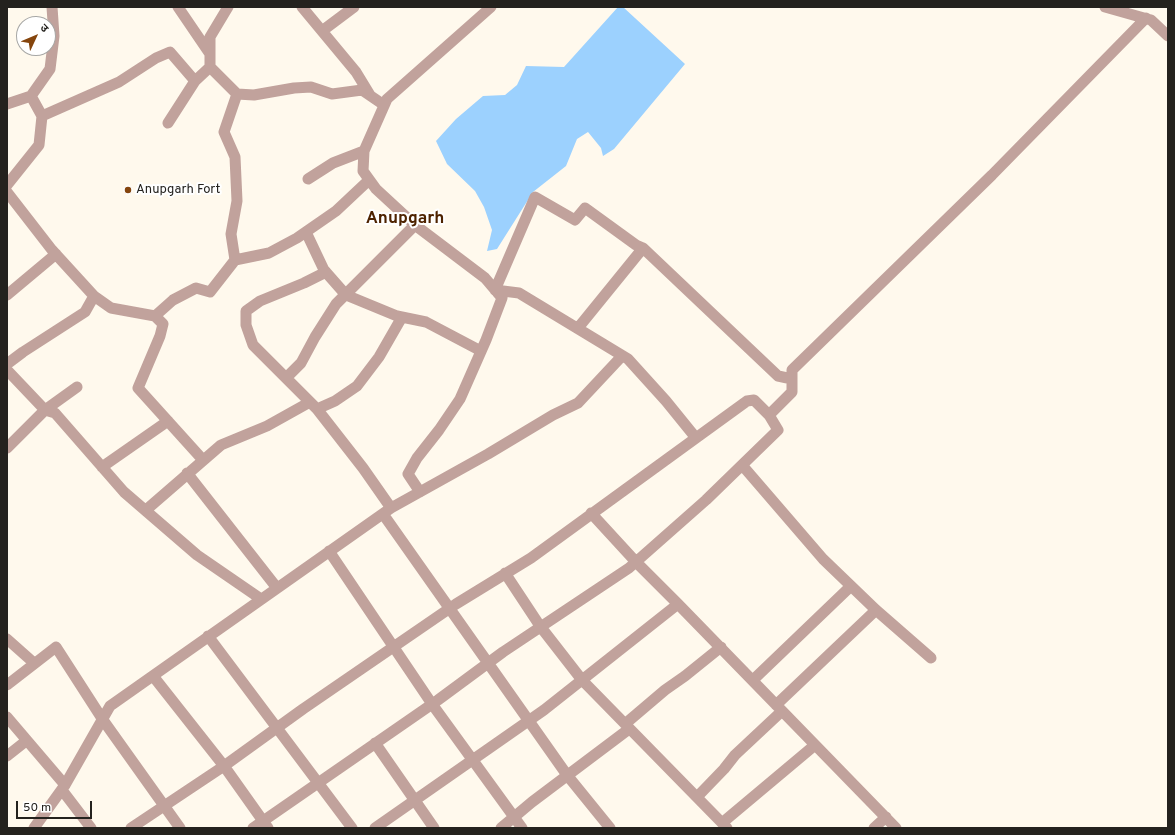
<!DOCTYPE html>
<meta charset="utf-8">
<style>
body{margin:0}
#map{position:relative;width:1175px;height:835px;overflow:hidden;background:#fff9ed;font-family:Overpass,"Noto Sans Devanagari",sans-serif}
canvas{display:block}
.frame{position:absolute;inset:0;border:8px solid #24221e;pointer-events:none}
.north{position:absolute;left:16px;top:16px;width:40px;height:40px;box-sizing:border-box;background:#fff;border:1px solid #a7a7a5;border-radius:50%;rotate:46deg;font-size:11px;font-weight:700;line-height:16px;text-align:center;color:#24221e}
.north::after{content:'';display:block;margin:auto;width:14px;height:18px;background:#85450d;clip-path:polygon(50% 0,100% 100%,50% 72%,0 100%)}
.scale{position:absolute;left:16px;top:801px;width:76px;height:18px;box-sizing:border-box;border:2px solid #24221e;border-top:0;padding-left:5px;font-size:12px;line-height:14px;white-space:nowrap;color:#24221e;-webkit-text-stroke:3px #fff;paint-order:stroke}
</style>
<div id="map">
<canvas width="1175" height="835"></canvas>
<div class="frame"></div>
<div class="north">उ</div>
<div class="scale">50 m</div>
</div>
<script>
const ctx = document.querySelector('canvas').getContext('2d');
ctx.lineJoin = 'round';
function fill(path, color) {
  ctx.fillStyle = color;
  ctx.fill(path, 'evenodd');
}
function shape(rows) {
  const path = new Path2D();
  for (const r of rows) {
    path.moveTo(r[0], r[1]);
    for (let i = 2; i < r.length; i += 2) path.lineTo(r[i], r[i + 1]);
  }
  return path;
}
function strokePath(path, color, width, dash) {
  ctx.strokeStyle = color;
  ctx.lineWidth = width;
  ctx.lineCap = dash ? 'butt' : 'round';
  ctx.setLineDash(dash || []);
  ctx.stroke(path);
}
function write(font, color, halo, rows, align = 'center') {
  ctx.font = font + ' Overpass,sans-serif';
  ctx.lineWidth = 4;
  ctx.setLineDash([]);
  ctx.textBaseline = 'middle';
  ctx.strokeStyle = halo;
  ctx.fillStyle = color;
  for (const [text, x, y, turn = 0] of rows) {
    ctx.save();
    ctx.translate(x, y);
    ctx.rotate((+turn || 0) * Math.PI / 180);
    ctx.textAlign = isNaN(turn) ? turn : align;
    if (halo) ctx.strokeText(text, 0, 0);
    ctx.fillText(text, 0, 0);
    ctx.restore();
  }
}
const water = shape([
 [618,7,623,7,685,64,614,149,603,156,601,148,588,132,577,139,566,166,533,192,497,249,487,251,492,230,484,207,475,191,447,164,436,141,456,119,483,96,505,95,517,85,526,66,564,67]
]);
const street = shape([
 [178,7,210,54],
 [228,7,210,37,210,67,237,94,254,95,294,88,311,87,332,94,362,90,384,105],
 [302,7,356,72,370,95],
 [1105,7,1151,20,1168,36],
 [322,31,354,7],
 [7,104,31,96],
 [42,116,119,82,156,58,170,52,195,81,210,67],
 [168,123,195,81],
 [308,179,333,163,364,151],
 [7,185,39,145,42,116,31,96,50,69,54,36,52,7],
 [7,192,52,250,94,296,111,308,155,316,173,300,196,288,210,292,235,260,231,234,237,201,235,157,224,132,237,94],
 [306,232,324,270,346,295,397,316,426,322,481,351],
 [235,260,269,253,297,238,336,211,369,180],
 [326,272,304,283,260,301,246,311,246,325,253,345,317,409,363,468,391,508],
 [7,295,56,254],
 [155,316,163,324,160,336,138,388,203,460],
 [578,328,643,248],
 [7,364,23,352,85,312,94,296],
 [7,370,45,410,55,413,124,492,197,555,261,599],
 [286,378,301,363,315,337,336,304,415,225],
 [317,409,335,401,357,386,379,357,402,317],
 [696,438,747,401,754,400,769,415,792,392,792,370,992,175,1146,18],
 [7,448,45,410,77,387],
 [742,465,823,559,876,610,931,658],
 [102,467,168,421],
 [187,473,277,588],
 [420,492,408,474,417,458,439,430,460,399,486,340,502,298,485,278,415,225,376,189,363,171,364,151,387,99,491,7],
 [146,510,221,445,267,426,310,402],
 [591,513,636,562,678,604,896,828],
 [383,514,567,775,610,828],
 [329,551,432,704,522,828],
 [505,573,540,626,582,680,727,828],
 [208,636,352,828],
 [7,639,34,663],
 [153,676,224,766,268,828],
 [753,680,851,586],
 [7,685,56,647,103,720,180,828],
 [776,705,876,610],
 [7,717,65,785],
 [625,724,665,690,685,676,721,647],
 [375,743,434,828],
 [7,756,26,741],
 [62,790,91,828],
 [697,797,724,769,735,755,782,711],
 [722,823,815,745],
 [34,828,65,785,110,706,391,508,488,454,553,415,578,403,622,356],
 [131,828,224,766,303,709,456,604,531,558,696,438,666,401,628,359,519,293,495,290,535,197,575,220,585,208,636,245,643,248,778,376,792,379],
 [253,828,438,700,503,652,629,568,706,500,778,430,769,415],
 [375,828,544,710,678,604],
 [501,828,532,802,629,729],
 [874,828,886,817]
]);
const markers = [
 [128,190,4,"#85450d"]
];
const poiNames = [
 ["Anupgarh Fort",136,190]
];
const districtNames = [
 ["Anupgarh",405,220]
];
fill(water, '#9cd1fe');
strokePath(street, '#c1a29c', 11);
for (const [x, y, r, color] of markers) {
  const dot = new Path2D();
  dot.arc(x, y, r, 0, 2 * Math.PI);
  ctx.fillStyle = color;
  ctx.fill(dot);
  strokePath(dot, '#fff', 1.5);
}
write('13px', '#24221e', '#fff', poiNames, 'left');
write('bold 17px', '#4e2300', '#fff', districtNames);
</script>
